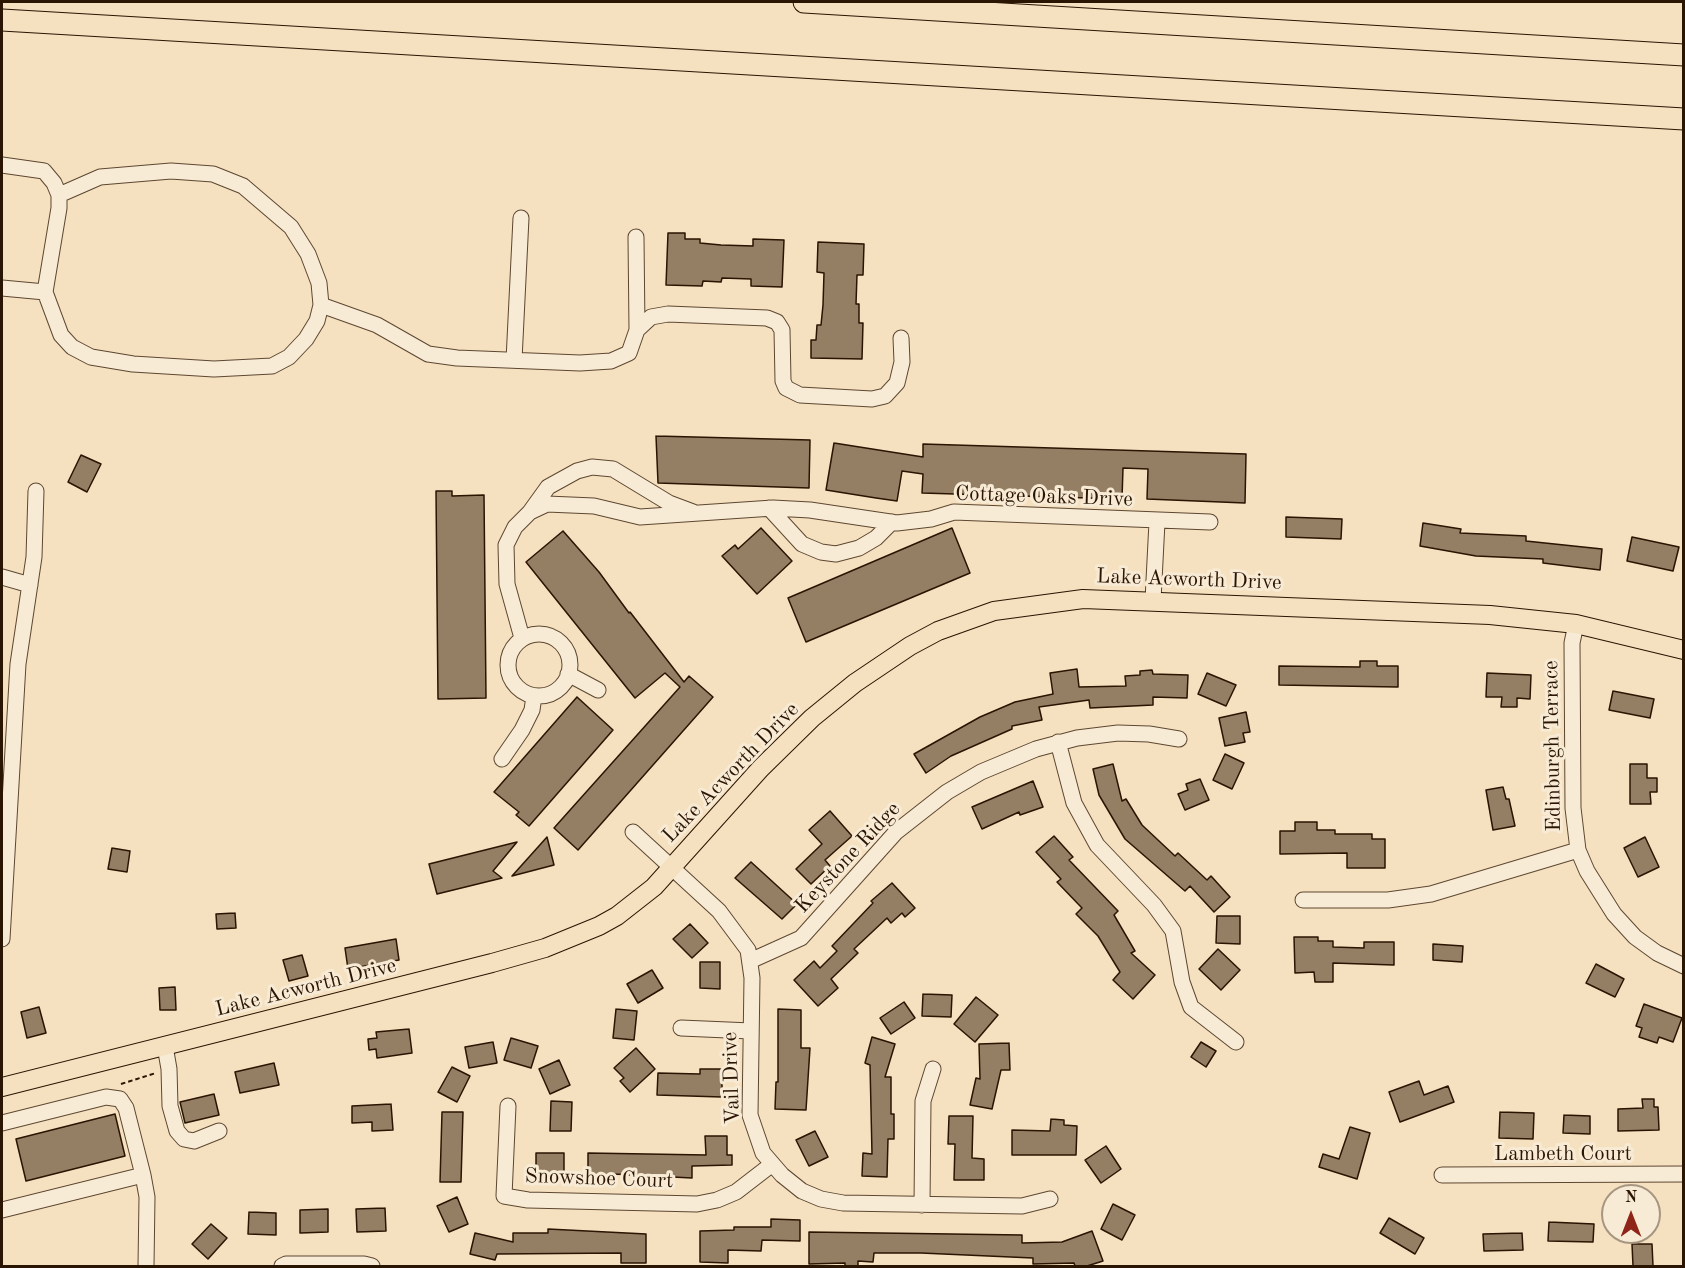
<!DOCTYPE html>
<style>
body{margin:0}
#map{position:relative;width:1685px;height:1268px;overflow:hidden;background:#f5e0bf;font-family:"Old Standard TT",serif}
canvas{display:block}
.frame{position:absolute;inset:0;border:3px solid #2a1402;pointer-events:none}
.north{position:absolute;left:1601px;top:1184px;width:60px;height:60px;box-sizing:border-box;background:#f8ebd5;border:2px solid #a69581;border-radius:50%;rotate:0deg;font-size:16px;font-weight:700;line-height:24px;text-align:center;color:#2a1402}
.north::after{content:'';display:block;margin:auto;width:21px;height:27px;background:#8f2418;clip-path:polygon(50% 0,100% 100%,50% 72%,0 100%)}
</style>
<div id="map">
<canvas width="1685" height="1268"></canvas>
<div class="frame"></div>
<div class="north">N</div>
</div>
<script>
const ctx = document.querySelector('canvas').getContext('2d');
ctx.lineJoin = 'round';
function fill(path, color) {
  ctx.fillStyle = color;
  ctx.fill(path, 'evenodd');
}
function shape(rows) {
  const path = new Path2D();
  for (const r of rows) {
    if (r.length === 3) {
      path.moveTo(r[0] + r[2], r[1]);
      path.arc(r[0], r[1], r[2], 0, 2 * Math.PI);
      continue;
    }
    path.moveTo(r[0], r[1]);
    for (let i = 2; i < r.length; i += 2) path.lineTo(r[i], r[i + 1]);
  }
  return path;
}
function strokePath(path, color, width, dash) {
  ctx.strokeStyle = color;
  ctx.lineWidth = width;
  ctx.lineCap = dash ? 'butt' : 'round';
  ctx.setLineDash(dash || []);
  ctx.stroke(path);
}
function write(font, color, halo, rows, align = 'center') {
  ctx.font = font + ' "Old Standard TT",serif';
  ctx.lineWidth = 6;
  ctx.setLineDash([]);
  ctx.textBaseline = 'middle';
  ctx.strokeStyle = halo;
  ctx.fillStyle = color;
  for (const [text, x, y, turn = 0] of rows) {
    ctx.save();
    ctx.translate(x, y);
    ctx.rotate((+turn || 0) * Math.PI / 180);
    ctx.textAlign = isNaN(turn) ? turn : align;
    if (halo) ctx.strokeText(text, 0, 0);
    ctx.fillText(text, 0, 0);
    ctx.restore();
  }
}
const building = shape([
 [668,233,685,233,685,239,700,239,700,243,721,245,753,246,753,239,784,240,782,287,751,286,751,279,722,278,721,282,703,281,702,286,666,285,668,233],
 [818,242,864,244,863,275,857,275,856,304,859,304,859,323,863,323,862,359,811,358,811,340,816,340,817,325,821,325,823,305,824,273,817,272,818,242],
 [656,436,810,440,809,488,658,483,656,436],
 [834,443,923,457,923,444,1246,454,1245,503,1147,499,1148,469,1123,468,1122,499,922,493,923,474,902,471,897,501,876,498,826,490,834,443],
 [81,455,101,464,87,492,68,482,81,455],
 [436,491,452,491,452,496,484,495,486,698,438,699,436,491],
 [1286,517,1342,519,1341,539,1286,537,1286,517],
 [1423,523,1461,529,1460,533,1526,536,1526,541,1602,549,1600,570,1543,563,1543,559,1476,556,1420,546,1423,523],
 [761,528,792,561,757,594,722,556,735,545,738,549,761,528],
 [952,528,970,573,806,642,788,598,952,528],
 [563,531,599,572,629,613,630,612,684,682,689,676,713,697,578,850,554,828,680,687,665,673,635,698,526,562,563,531],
 [1632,537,1679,547,1673,571,1627,561,1632,537],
 [1360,661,1377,661,1377,666,1398,666,1398,687,1279,685,1279,666,1360,667,1360,661],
 [1077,669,1079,687,1126,686,1125,676,1140,675,1140,671,1152,670,1153,674,1188,675,1187,698,1153,697,1153,705,1090,708,1089,700,1039,707,1042,720,1012,726,1012,729,951,756,926,773,914,754,980,717,1015,702,1053,694,1050,673,1077,669],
 [1207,673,1236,685,1226,706,1198,694,1207,673],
 [1487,673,1531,675,1530,699,1517,698,1517,707,1501,707,1502,697,1486,697,1487,673],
 [1613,691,1654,699,1650,718,1609,710,1613,691],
 [577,697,613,730,529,826,516,815,519,812,494,792,577,697],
 [1246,712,1250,732,1243,733,1245,742,1225,746,1219,718,1246,712],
 [1225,754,1244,763,1232,789,1213,780,1225,754],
 [1113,764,1122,801,1126,799,1142,825,1175,856,1178,853,1207,880,1211,876,1230,897,1214,912,1190,886,1185,891,1125,839,1099,795,1093,769,1113,764],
 [1630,764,1647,764,1647,778,1657,778,1657,792,1650,792,1651,804,1630,804,1630,764],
 [1200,779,1209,800,1185,810,1178,794,1188,790,1186,784,1200,779],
 [1033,781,1043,807,1020,815,1019,812,982,829,972,807,1033,781],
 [1503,787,1506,799,1509,799,1515,826,1493,830,1486,790,1503,787],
 [830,811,852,836,825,860,830,866,811,884,796,869,822,844,809,830,830,811],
 [1295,822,1317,822,1317,830,1335,830,1335,834,1372,834,1372,839,1385,839,1385,868,1347,868,1347,853,1280,854,1280,831,1295,831,1295,822],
 [1054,836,1073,857,1069,860,1118,911,1114,915,1135,951,1131,953,1155,975,1133,999,1113,980,1120,972,1098,936,1076,914,1082,908,1057,882,1061,879,1036,852,1054,836],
 [547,837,554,865,512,876,547,837],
 [1645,837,1659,867,1638,877,1624,848,1645,837],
 [517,842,493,871,502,878,437,894,429,864,517,842],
 [112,848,130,851,127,872,108,869,112,848],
 [751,862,797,904,782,919,735,878,751,862],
 [892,883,915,908,905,917,902,913,891,923,887,918,854,949,858,953,831,979,838,988,818,1006,794,980,814,961,820,968,837,951,832,946,873,903,871,901,892,883],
 [235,913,236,928,217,929,216,914,235,913],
 [1217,916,1240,916,1240,944,1216,943,1217,916],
 [690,924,708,943,692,958,673,939,690,924],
 [1294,937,1318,937,1318,941,1333,941,1333,947,1364,948,1364,942,1394,942,1394,965,1333,963,1333,982,1315,982,1314,972,1295,973,1294,937],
 [396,939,399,960,348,969,345,948,396,939],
 [1433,944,1463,946,1462,962,1433,960,1433,944],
 [1218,949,1240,970,1221,990,1199,969,1218,949],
 [302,955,308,976,289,981,283,960,302,955],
 [700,962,720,962,720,989,700,988,700,962],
 [1596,964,1624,979,1615,997,1586,983,1596,964],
 [652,970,663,988,638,1003,627,984,652,970],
 [175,987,176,1010,160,1010,159,988,175,987],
 [923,994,952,995,951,1017,922,1016,923,994],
 [976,997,998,1015,975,1042,954,1024,976,997],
 [904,1002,915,1018,891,1034,880,1018,904,1002],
 [1644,1004,1682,1018,1673,1042,1659,1037,1657,1043,1639,1037,1642,1028,1636,1026,1644,1004],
 [39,1007,46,1033,27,1038,21,1012,39,1007],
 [616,1009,637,1011,634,1040,613,1038,616,1009],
 [778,1009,801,1010,801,1048,810,1048,806,1110,775,1109,776,1082,778,1082,778,1009],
 [409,1029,412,1053,377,1058,376,1049,369,1050,368,1039,377,1038,376,1032,409,1029],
 [872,1037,895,1044,885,1077,891,1077,891,1114,894,1114,894,1139,888,1139,887,1177,862,1176,863,1153,872,1154,870,1065,865,1063,872,1037],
 [511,1038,538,1046,531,1068,504,1060,511,1038],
 [493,1042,497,1063,469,1068,465,1047,493,1042],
 [1201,1042,1216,1051,1206,1067,1191,1057,1201,1042],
 [1009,1043,1010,1070,1001,1070,992,1109,970,1105,976,1078,980,1079,979,1044,1009,1043],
 [636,1048,655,1069,630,1092,620,1081,624,1078,614,1068,636,1048],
 [559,1060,570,1085,550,1094,539,1069,559,1060],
 [274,1063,279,1085,240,1093,235,1072,274,1063],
 [452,1067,470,1076,457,1102,438,1092,452,1067],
 [700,1069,722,1069,722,1097,657,1095,658,1073,700,1074,700,1069],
 [1419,1081,1424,1095,1448,1086,1454,1102,1400,1122,1389,1092,1419,1081],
 [214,1094,219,1115,185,1123,180,1102,214,1094],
 [1642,1099,1654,1099,1654,1107,1658,1107,1659,1130,1618,1131,1618,1109,1643,1108,1642,1099],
 [551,1101,572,1102,571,1131,550,1131,551,1101],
 [391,1104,393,1130,372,1131,372,1122,352,1123,352,1106,391,1104],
 [442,1112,463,1112,461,1182,440,1182,442,1112],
 [1500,1112,1534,1113,1533,1139,1499,1138,1500,1112],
 [115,1114,125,1156,26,1181,16,1139,115,1114],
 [1564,1115,1590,1116,1590,1134,1563,1133,1564,1115],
 [949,1116,973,1116,972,1158,984,1159,984,1180,954,1180,955,1144,948,1144,949,1116],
 [1051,1119,1064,1120,1064,1125,1077,1126,1076,1155,1012,1155,1012,1130,1050,1131,1051,1119],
 [1350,1127,1370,1133,1357,1179,1319,1167,1323,1154,1339,1159,1350,1127],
 [815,1131,828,1157,809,1166,796,1140,815,1131],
 [705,1136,727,1136,727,1155,732,1155,732,1165,692,1166,692,1178,613,1174,613,1177,588,1176,588,1153,706,1155,705,1136],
 [1106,1146,1121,1169,1101,1183,1085,1160,1106,1146],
 [536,1153,564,1153,564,1174,536,1174,536,1153],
 [457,1197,468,1224,449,1232,437,1206,457,1197],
 [1113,1204,1135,1215,1122,1240,1101,1229,1113,1204],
 [385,1208,386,1231,357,1232,356,1209,385,1208],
 [328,1209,328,1232,300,1233,300,1210,328,1209],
 [249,1212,276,1213,276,1235,248,1234,249,1212],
 [1389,1218,1424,1238,1415,1254,1380,1233,1389,1218],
 [771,1219,800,1220,800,1241,762,1240,761,1251,728,1250,728,1263,700,1262,700,1231,734,1230,734,1227,771,1227,771,1219],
 [1549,1222,1594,1224,1593,1242,1548,1241,1549,1222],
 [211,1224,227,1238,208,1259,192,1244,211,1224],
 [548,1229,646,1234,646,1263,621,1263,621,1253,497,1254,495,1260,470,1254,475,1233,513,1242,513,1233,548,1233,548,1229],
 [1092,1231,1103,1261,1087,1266,1075,1266,1074,1263,1033,1264,1033,1258,921,1253,874,1253,873,1262,858,1261,858,1266,845,1266,845,1263,809,1264,809,1232,1022,1235,1022,1243,1062,1242,1092,1231],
 [1522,1233,1523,1250,1484,1251,1483,1234,1522,1233],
 [1632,1244,1652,1244,1653,1266,1633,1266,1632,1244]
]);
const path = shape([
 [121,1084,156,1073]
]);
const minor = shape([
 [2,165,44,171,54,183,59,195,59,208,45,292,61,335,72,347,91,357,133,364,214,369,272,366,289,357,306,339,317,321,321,305,319,283,308,254,291,227,243,186,213,174,171,171,100,177,59,195],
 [636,237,637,330],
 [2,288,45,292],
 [321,305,377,325,428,354,457,358,580,363,611,361,629,353,637,330,651,317,668,314,767,318,777,322,782,330,783,381,786,388,800,395,872,399,885,396,897,383,902,362,901,338],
 [514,360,521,218],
 [769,508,802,544,821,552,836,554,859,548,876,538,892,522],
 [530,512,548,487,577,471,592,467,613,469,669,503,693,512],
 [2,577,30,585],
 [1153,600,1157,522],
 [1576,624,1572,643,1573,808,1578,850,1587,871,1614,914,1635,937,1657,953,1684,966],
 [539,665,31],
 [522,638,507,584,506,545,515,527,530,512,547,504,594,506,640,517,773,508,810,510,897,523,931,519,954,512,1210,522],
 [568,674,598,690],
 [1058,742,1074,803,1097,845,1154,905,1173,931,1182,982,1191,1007,1236,1042],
 [502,759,522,730,532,710,534,696],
 [633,832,719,911,748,950,752,978,750,1115,763,1153,782,1175,802,1191,821,1199,843,1203,1022,1206,1050,1199],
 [1303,900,1388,900,1431,894,1578,850],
 [2,939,18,664,34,557,36,491],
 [750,961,801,938,896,832,947,792,981,772,1036,749,1077,738,1118,733,1149,734,1179,739],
 [681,1028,751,1031],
 [165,1046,169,1069,170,1106,177,1131,184,1139,194,1141,219,1131],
 [508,1106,504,1196,528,1200,697,1204,717,1200,736,1192,771,1165],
 [2,1123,106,1097,120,1099,126,1108,143,1175],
 [1442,1175,1684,1174],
 [922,1205,923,1101,933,1069],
 [2,1210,143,1175,147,1197,146,1266],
 [282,1266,286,1264,364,1264,372,1266]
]);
const major = shape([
 [2,1087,492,963,545,948,599,926,617,916,654,887,761,768,812,718,855,683,910,646,938,631,994,611,1083,599,1490,615,1576,624,1684,650]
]);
const highway = shape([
 [804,2,1684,55],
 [2,20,1684,119]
]);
const streetNames = [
 ["Cottage Oaks Drive",1044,497,2],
 ["Lake Acworth Drive",1189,580,2],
 ["Edinburgh Terrace",1553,746,-91],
 ["Lake Acworth Drive",731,773,-46],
 ["Keystone Ridge",848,858,-47],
 ["Lake Acworth Drive",306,988,-14],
 ["Vail Drive",732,1078,-92],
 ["Lambeth Court",1563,1154],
 ["Snowshoe Court",599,1179,2]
];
fill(building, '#947e64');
strokePath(building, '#2a1402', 1.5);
strokePath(minor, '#5d4731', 17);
strokePath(major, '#2a1402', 20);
strokePath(highway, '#2a1402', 23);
strokePath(path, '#2a1402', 2, [4.5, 3]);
strokePath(minor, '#f8ebd5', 15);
strokePath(major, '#f5e0bf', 18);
strokePath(highway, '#f5e0bf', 21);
write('21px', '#2a1402', '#f8ebd5', streetNames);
</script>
